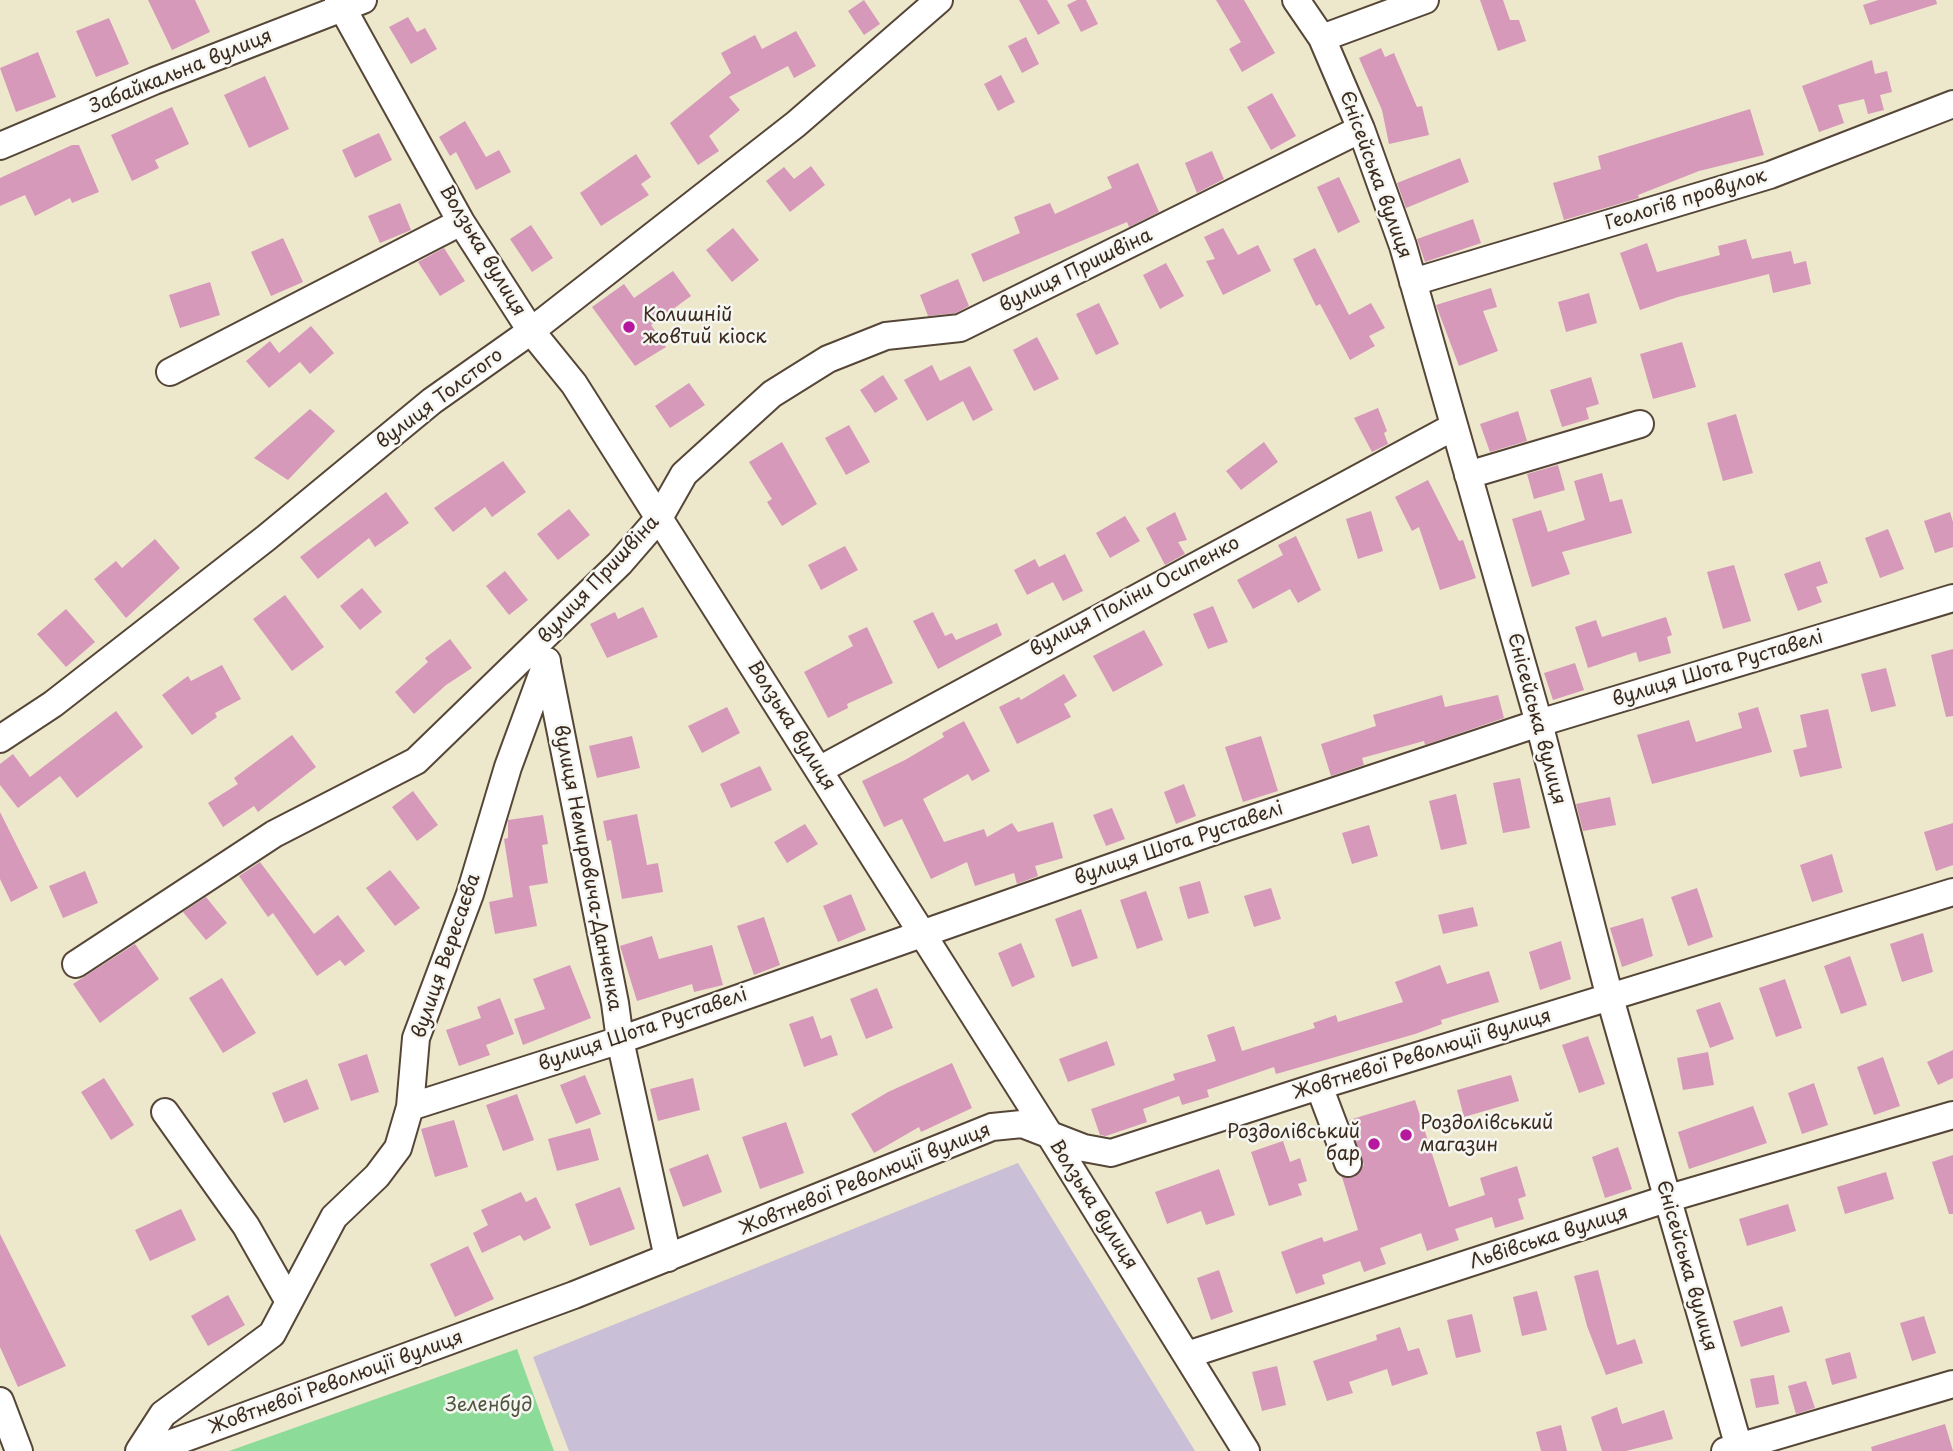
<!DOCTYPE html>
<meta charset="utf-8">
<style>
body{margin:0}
canvas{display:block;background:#ede7cc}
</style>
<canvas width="1953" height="1451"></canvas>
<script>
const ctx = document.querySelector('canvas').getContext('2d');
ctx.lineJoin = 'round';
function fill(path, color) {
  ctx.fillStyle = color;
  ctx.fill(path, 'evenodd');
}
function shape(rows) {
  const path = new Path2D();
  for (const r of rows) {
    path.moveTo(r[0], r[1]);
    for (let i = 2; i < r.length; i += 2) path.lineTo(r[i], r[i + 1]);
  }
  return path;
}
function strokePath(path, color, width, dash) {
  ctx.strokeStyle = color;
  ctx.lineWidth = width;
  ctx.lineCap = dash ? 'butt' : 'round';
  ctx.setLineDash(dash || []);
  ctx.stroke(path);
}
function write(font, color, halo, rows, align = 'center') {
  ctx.font = font + ' "Playpen Sans",sans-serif';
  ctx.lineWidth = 5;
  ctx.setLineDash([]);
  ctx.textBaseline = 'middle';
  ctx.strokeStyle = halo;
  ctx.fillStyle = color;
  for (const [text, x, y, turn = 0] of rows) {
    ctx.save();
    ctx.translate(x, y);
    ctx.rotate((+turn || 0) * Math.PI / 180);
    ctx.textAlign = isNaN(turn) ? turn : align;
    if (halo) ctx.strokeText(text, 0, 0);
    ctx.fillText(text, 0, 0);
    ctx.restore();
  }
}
const industrial = shape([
 [1018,1163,1195,1451,569,1451,533,1357]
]);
const green = shape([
 [517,1349,554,1451,229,1451]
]);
const building = shape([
 [148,0,195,0,210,32,172,50],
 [864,0,880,24,864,35,848,11],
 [1019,0,1047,0,1060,23,1038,35],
 [1077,0,1086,0,1098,24,1081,32,1067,5],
 [1216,0,1244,0,1275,53,1242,72,1229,49,1241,42],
 [1480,0,1503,0,1510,20,1519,20,1526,41,1498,51],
 [1878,0,1936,0,1937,4,1870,25,1863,5],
 [408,17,417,32,425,28,437,49,411,64,389,27],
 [109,18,129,64,96,77,76,31],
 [796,31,816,66,794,78,788,66,729,97,740,110,709,136,719,151,698,165,670,123,731,73,721,53,755,35,762,49],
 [1026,37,1039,64,1022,73,1008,46],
 [1381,48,1385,57,1394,53,1417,107,1422,106,1429,135,1389,144,1382,110,1359,58],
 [38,52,56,97,16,112,0,68],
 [1872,60,1875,74,1887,71,1892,92,1880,95,1884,110,1868,114,1864,99,1838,105,1844,123,1819,132,1802,86],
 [1001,75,1015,102,998,111,984,84],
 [265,76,289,129,249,148,224,95],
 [1272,93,1296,136,1271,150,1247,107],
 [172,107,189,144,155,160,159,168,132,181,111,135],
 [1750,109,1764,155,1699,171,1638,195,1639,198,1564,220,1553,183,1601,169,1598,156],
 [465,121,486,157,499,150,511,172,476,190,456,152,450,156,439,137],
 [379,133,392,160,355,178,342,150],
 [72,145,79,145,99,192,72,203,70,198,35,216,25,195,0,206,0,178],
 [1212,151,1224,179,1197,193,1185,163],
 [636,154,651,177,641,184,649,195,601,226,580,193],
 [1460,158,1469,182,1406,208,1397,183],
 [1138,163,1159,212,1129,227,1127,222,983,282,971,254,1020,233,1014,217,1050,203,1055,214,1112,188,1107,177],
 [811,166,825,185,790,212,766,181,784,167,794,179],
 [1339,177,1360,222,1338,233,1317,187],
 [400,203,411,230,380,243,368,216],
 [1473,219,1481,243,1425,262,1417,239],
 [531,225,553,258,532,272,510,239],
 [733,228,759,260,732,282,706,250],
 [1223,228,1238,255,1258,245,1271,271,1223,295,1206,261,1215,259,1204,237],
 [283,238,303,282,271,296,251,252],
 [1746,239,1752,259,1791,251,1794,264,1806,261,1811,284,1773,293,1769,274,1678,297,1640,310,1620,253,1647,243,1657,272,1720,255,1718,246],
 [444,248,465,281,440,296,418,262],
 [1315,248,1349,315,1371,303,1385,328,1369,336,1375,346,1350,360,1320,304,1316,306,1293,259],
 [1166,263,1184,296,1160,309,1143,275],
 [673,271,691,296,651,325,666,347,635,366,592,307,624,284,634,298],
 [958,279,969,306,956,313,928,316,920,295],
 [210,282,220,315,180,328,169,295],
 [1491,288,1497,307,1483,311,1498,351,1459,366,1436,305],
 [1589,293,1597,323,1566,332,1558,302],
 [1099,303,1119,344,1096,355,1076,314],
 [311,326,334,353,310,374,300,362,269,388,246,361,270,341,279,353],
 [1037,337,1059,379,1034,391,1013,350],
 [1682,342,1696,387,1653,399,1640,354],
 [932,365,940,381,970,366,993,410,973,421,963,401,927,421,904,380],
 [883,375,898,399,875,413,860,390],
 [1591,377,1599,404,1586,408,1589,419,1562,427,1550,390],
 [689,383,705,405,670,428,655,406],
 [1378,408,1387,431,1384,433,1388,444,1372,452,1354,418],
 [310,409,335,431,288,480,254,458],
 [1518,411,1527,441,1490,452,1480,424],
 [1736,414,1753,473,1723,481,1707,423],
 [849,425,870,462,846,475,825,438],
 [782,442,817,504,782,526,767,502,772,499,749,462],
 [1264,442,1278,462,1241,490,1226,471],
 [503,461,526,492,492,517,485,507,453,532,434,508],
 [1558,465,1565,490,1534,499,1527,474],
 [1602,473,1610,502,1622,499,1632,533,1562,552,1570,574,1532,587,1512,519,1541,510,1548,532,1585,520,1574,481],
 [1428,480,1459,541,1463,540,1476,578,1440,590,1419,527,1412,531,1395,497],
 [386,492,409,523,375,547,369,538,318,579,300,557],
 [569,509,590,535,558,560,537,534],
 [1371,511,1383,551,1358,559,1346,519],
 [1175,512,1187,540,1178,542,1185,554,1165,565,1146,528],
 [1950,512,1953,522,1953,547,1935,553,1924,521],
 [1125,516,1140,541,1110,558,1096,533],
 [1888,529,1904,569,1880,578,1865,538],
 [1296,536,1321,590,1298,603,1290,589,1253,609,1237,580,1283,555,1278,545],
 [155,539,180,568,126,618,94,579,116,561,122,568],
 [845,546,858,570,821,590,808,565],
 [1065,554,1083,591,1063,601,1053,582,1027,595,1014,570,1035,559,1039,567],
 [1820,561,1828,583,1816,587,1822,602,1798,611,1784,574],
 [1734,565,1751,621,1723,629,1707,572],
 [505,571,528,600,509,615,486,586],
 [362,588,382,612,360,630,340,606],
 [285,595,324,647,292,671,253,619],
 [1213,606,1228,642,1208,649,1193,614],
 [643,607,658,637,607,658,590,624,615,612,618,619],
 [66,609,95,642,66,667,37,634],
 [933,612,945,636,952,633,956,640,997,623,1002,635,938,669,913,621],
 [1666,617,1672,635,1667,637,1671,653,1639,662,1636,652,1588,668,1575,627,1596,620,1602,637],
 [867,627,893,683,847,704,848,708,828,718,804,672,853,646,848,636],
 [1144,630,1163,665,1113,692,1093,656],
 [450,639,472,668,446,685,414,714,395,692,428,662,425,658],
 [1953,649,1953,716,1946,717,1931,655],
 [1575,663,1584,690,1553,700,1544,673],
 [222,665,241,699,215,713,217,717,192,735,162,695,188,676,191,681],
 [1886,668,1896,706,1871,712,1861,674],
 [1064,674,1077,696,1064,704,1071,717,1017,744,999,707,1019,697,1021,700],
 [1442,695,1445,707,1498,695,1504,718,1425,745,1424,741,1362,758,1364,765,1331,776,1321,744,1376,726,1373,715],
 [727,707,740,733,702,753,688,726],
 [1758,707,1772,752,1652,784,1637,735,1689,720,1696,742,1742,728,1738,713],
 [1828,709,1842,768,1800,777,1793,750,1807,747,1800,715],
 [116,711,143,747,77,798,60,776,18,808,0,785,0,764,13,754,30,777],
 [964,721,990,771,972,781,968,774,923,799,944,842,984,829,987,837,1012,823,1018,832,1053,822,1063,858,1035,866,1038,876,1017,884,1014,873,975,886,967,862,931,879,902,819,884,827,862,781,905,760,944,737,942,733],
 [292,735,316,767,258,812,254,806,223,827,208,803,238,784,234,778],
 [632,736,640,768,597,778,589,746],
 [1261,736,1278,791,1243,802,1225,747],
 [760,766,772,790,731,808,720,784],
 [1520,778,1530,828,1503,833,1493,783],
 [1184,784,1196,816,1176,824,1164,792],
 [413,791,438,825,417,841,392,807],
 [1456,794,1467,844,1441,850,1429,801],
 [1610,797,1616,825,1583,831,1576,804],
 [1112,808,1125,839,1106,846,1093,815],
 [0,812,38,888,11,902,0,879],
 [637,814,647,865,658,863,663,892,622,899,611,840,607,841,603,821],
 [543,815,548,844,542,845,548,883,529,886,537,926,495,934,489,902,513,897,504,839,508,838,508,820],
 [1953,823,1953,865,1936,871,1924,832],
 [805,824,818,844,787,863,774,842],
 [1369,825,1378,856,1352,864,1342,833],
 [1832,854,1843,892,1812,902,1800,865],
 [260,862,314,934,338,915,365,951,345,966,340,960,317,976,273,913,268,917,239,876],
 [390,870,420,908,395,926,366,888],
 [85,871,98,903,63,918,49,886],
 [1200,881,1209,913,1188,919,1179,887],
 [1271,888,1281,919,1254,927,1244,896],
 [1697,888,1713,937,1688,946,1671,897],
 [1146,891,1163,940,1137,949,1120,900],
 [851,894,866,930,838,942,823,906],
 [206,897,227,923,206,940,183,912],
 [1473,907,1478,926,1443,934,1438,915],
 [1081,909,1098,958,1072,967,1055,919],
 [764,917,780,965,754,975,737,926],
 [1643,918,1653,956,1622,967,1610,928],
 [1923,933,1933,972,1902,982,1890,944],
 [652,936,659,959,712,945,723,985,694,992,692,984,637,1001,620,946],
 [1561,941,1571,979,1540,990,1529,952],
 [1021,943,1035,977,1012,987,998,953],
 [135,944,159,979,100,1023,73,984],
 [1850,956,1867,1005,1841,1014,1824,966],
 [570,965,591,1018,523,1045,514,1019,545,1009,533,979],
 [1440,965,1447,984,1489,971,1499,1002,1441,1020,1442,1024,1415,1034,1325,1060,1276,1074,1274,1067,1207,1090,1209,1097,1182,1105,1179,1096,1143,1109,1147,1122,1106,1136,1100,1135,1091,1109,1175,1080,1173,1074,1216,1061,1207,1035,1234,1026,1242,1051,1315,1028,1313,1023,1336,1015,1338,1022,1403,1002,1395,982],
 [222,978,256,1033,223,1053,189,998],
 [1785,979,1802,1028,1776,1037,1759,988],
 [877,988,893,1028,866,1039,850,999],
 [500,998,514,1034,486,1045,490,1055,459,1066,446,1030,481,1018,477,1007],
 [1720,1002,1734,1039,1710,1048,1696,1010],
 [813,1016,821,1039,831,1035,838,1055,804,1067,789,1024],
 [1588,1036,1605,1084,1579,1093,1562,1045],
 [1107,1041,1115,1065,1068,1082,1059,1059],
 [1953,1050,1953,1078,1938,1085,1927,1062],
 [1708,1052,1714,1085,1683,1090,1677,1058],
 [367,1054,379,1092,351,1101,338,1064],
 [1883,1057,1900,1106,1874,1115,1857,1067],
 [952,1063,972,1108,921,1132,919,1127,874,1153,851,1114,888,1092],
 [585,1075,601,1114,576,1124,560,1085],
 [1511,1075,1519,1101,1464,1117,1457,1090],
 [104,1078,134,1125,111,1140,81,1092],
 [693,1078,700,1110,658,1121,650,1089],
 [307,1079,319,1109,284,1123,272,1093],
 [1814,1083,1828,1125,1802,1134,1788,1093],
 [517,1094,534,1140,503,1151,486,1105],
 [1415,1100,1449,1207,1485,1195,1480,1178,1517,1166,1526,1196,1518,1199,1524,1219,1495,1228,1492,1217,1455,1229,1459,1240,1427,1251,1421,1233,1380,1248,1386,1264,1364,1272,1360,1261,1322,1275,1325,1284,1296,1294,1281,1252,1322,1237,1324,1242,1358,1230,1342,1177,1354,1177,1364,1165,1349,1120],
 [1753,1106,1767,1143,1689,1169,1678,1132],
 [454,1120,468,1167,435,1177,421,1129],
 [786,1122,804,1173,760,1189,742,1137],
 [590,1128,599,1160,557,1171,548,1139],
 [1283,1141,1290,1162,1300,1158,1307,1181,1298,1184,1302,1195,1269,1206,1251,1152],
 [1618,1147,1632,1189,1605,1198,1592,1157],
 [708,1154,722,1192,683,1207,669,1169],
 [1953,1155,1953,1214,1949,1214,1932,1162],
 [1219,1169,1235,1215,1206,1225,1201,1211,1167,1224,1155,1192],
 [1886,1172,1894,1199,1845,1214,1837,1187],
 [620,1187,635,1229,590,1246,575,1204],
 [521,1192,526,1202,536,1197,551,1228,524,1241,520,1235,482,1253,473,1233,488,1225,481,1210],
 [1788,1204,1796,1231,1747,1246,1739,1219],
 [181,1209,196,1240,150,1261,135,1230],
 [0,1234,66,1366,18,1387,0,1347],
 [468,1246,494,1299,455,1317,430,1264],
 [1219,1270,1233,1312,1211,1320,1197,1278],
 [1598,1270,1617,1345,1635,1339,1643,1363,1606,1375,1587,1326,1574,1276],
 [1537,1291,1547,1330,1522,1336,1513,1297],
 [228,1295,245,1325,208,1346,191,1316],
 [1782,1306,1790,1332,1741,1347,1733,1321],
 [1472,1314,1481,1352,1456,1358,1447,1320],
 [1924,1316,1936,1353,1912,1361,1900,1323],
 [1400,1327,1408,1351,1419,1348,1428,1374,1392,1386,1387,1369,1349,1382,1353,1393,1327,1401,1313,1361,1377,1340,1376,1335],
 [1850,1352,1857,1378,1832,1385,1825,1359],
 [1277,1366,1286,1405,1262,1411,1252,1372],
 [1774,1375,1779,1404,1756,1408,1750,1379],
 [1806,1381,1815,1408,1796,1414,1788,1386],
 [1617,1407,1622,1424,1664,1410,1673,1439,1626,1451,1602,1451,1591,1417],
 [1945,1424,1953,1451,1872,1451,1871,1447],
 [1561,1425,1567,1451,1541,1451,1536,1432]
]);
const minor = shape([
 [338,0,461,222,531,331,574,384,1051,1137,1246,1451],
 [1296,0,1322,38,1361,129,1403,246,1539,723,1610,998,1740,1451],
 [1322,38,1425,0],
 [0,146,154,81,363,0],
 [1413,282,1770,175,1953,104],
 [170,372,461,222],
 [1468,475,1640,424],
 [547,663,615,1003,620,1040,668,1258],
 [0,739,53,704,266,538,432,401,531,331,796,124,939,0],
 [819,770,1453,427],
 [76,964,274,834,416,761,620,563,659,518,684,474,772,394,828,359,886,336,960,328,1361,129],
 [1319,1086,1348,1163],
 [410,1107,620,1040,1206,834,1539,723,1953,598],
 [165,1112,246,1226,288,1300],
 [1187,1355,1666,1199,1953,1115],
 [0,1401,19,1451],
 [139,1451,163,1414,272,1334,334,1217,377,1176,398,1148,410,1107,416,1038,470,894,508,767,547,661],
 [150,1451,574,1295,992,1127,1022,1124,1084,1148,1111,1153,1319,1086,1953,892],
 [1725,1451,1953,1384]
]);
const markers = [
 [629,327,7,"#b5179e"],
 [1406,1135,7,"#b5179e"],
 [1374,1144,7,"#b5179e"]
];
const streetNames = [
 ["Забайкальна вулиця",181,72,-22],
 ["Єнісейська вулиця",1375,175,70],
 ["Геологів провулок",1686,200,-17],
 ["Волзька вулиця",482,251,59],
 ["вулиця Пришвіна",1076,271,-26],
 ["вулиця Толстого",440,399,-37],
 ["вулиця Пришвіна",599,580,-47],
 ["вулиця Поліни Осипенко",1135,597,-28],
 ["вулиця Шота Руставелі",1718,669,-17],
 ["Єнісейська вулиця",1536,719,75],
 ["Волзька вулиця",791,726,58],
 ["вулиця Шота Руставелі",1179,844,-19],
 ["вулиця Немировича-Данченка",587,868,79],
 ["вулиця Вересаєва",447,956,-71],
 ["вулиця Шота Руставелі",643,1030,-19],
 ["Жовтневої Революції вулиця",1422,1055,-17],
 ["Жовтневої Революції вулиця",865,1180,-22],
 ["Волзька вулиця",1093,1205,58],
 ["Львівська вулиця",1549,1238,-18],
 ["Єнісейська вулиця",1686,1266,74],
 ["Жовтневої Революції вулиця",336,1383,-20]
];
const poiNames = [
 ["Колишній",643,316],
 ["жовтий кіоск",643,338],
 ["Роздолівський",1420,1124],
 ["магазин",1420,1146],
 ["Роздолівський",1360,1133,"right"],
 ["бар",1360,1155,"right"]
];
const parkNames = [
 ["Зеленбуд",489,1406]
];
fill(industrial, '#c9bfd7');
fill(green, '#8ddb99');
fill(building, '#d699ba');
strokePath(minor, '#564638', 30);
strokePath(minor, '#fff', 26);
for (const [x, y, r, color] of markers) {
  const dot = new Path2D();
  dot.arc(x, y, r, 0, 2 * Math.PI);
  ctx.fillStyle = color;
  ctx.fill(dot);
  strokePath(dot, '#f6f6f2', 2.5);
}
write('19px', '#3b2a1e', '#f6f6f2', streetNames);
write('19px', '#3b2a1e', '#f6f6f2', poiNames, 'left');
write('19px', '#50563d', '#f6f6f2', parkNames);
</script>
